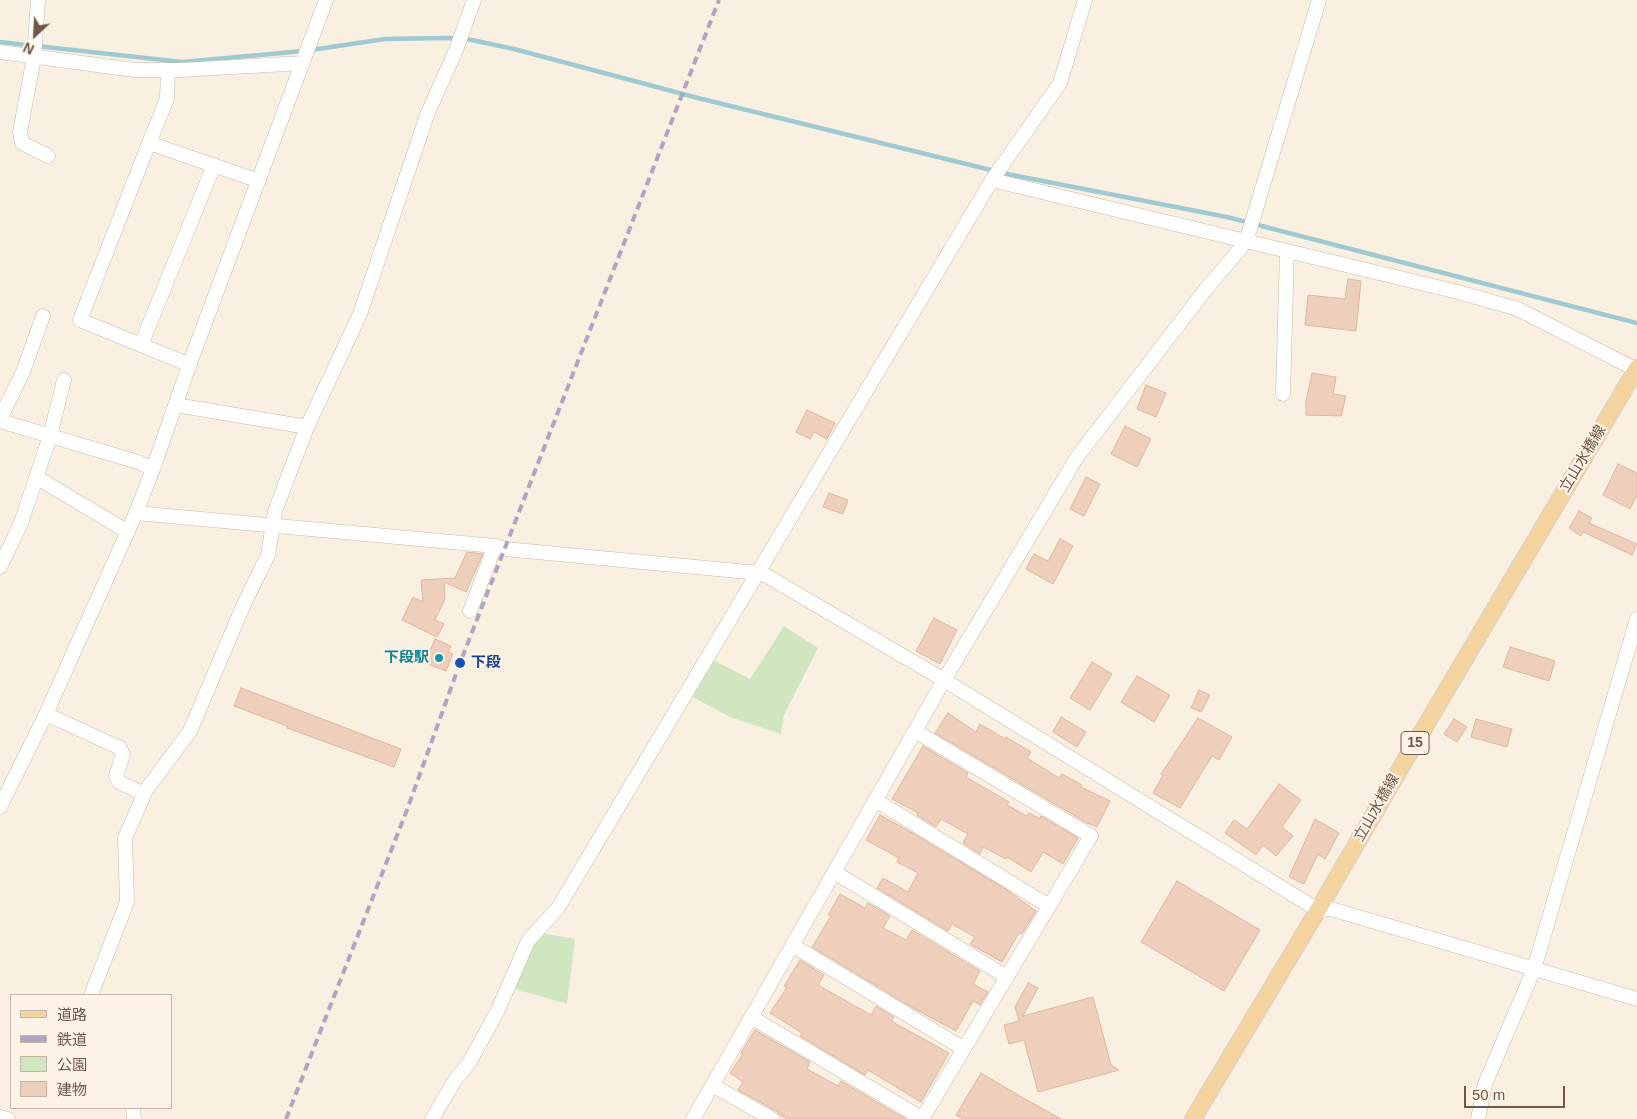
<!DOCTYPE html>
<meta charset="utf-8">
<style>
body{margin:0}
#map{position:relative;width:1637px;height:1119px;overflow:hidden;background:#faf0e1;font-family:Helvetica,"Noto Sans JP",sans-serif}
canvas{display:block}
.legend{position:absolute;left:10px;top:994px;width:162px;height:115px;box-sizing:border-box;background:#fdf4e7;border:1px solid #c4b5a8;margin:0;padding:6px 9px;list-style:none;font-size:15px;color:#6f574a}
.legend li{display:flex;align-items:center;gap:10px;height:25px}
.legend b{width:25px;border:1px solid #c4b5a8}
.north{position:absolute;left:10px;top:10px;width:50px;height:50px;-webkit-text-stroke:4px #fdf4e7;paint-order:stroke;rotate:205deg;font-size:14px;font-weight:700;line-height:20px;text-align:center;color:#6f574a}
.north::after{content:'';display:block;margin:auto;width:18px;height:22px;background:#6f574a;clip-path:polygon(50% 0,100% 100%,50% 72%,0 100%)}
.scale{position:absolute;left:1464px;top:1086px;width:101px;height:22px;box-sizing:border-box;border:2px solid #6f574a;border-top:0;padding-left:6px;font-size:15px;line-height:18px;white-space:nowrap;color:#6f574a;-webkit-text-stroke:4px #fdf4e7;paint-order:stroke}
</style>
<div id="map">
<canvas width="1637" height="1119"></canvas>
<ul class="legend">
<li><b style="height:6px;background:#f4d49e"></b>道路</li>
<li><b style="height:6px;background:#b3a2c1"></b>鉄道</li>
<li><b style="height:14px;background:#d0e6c1"></b>公園</li>
<li><b style="height:14px;background:#edcfbb"></b>建物</li>
</ul>
<div class="north">N</div>
<div class="scale">50 m</div>
</div>
<script>
const ctx = document.querySelector('canvas').getContext('2d');
ctx.lineJoin = 'round';
function fill(path, color) {
  ctx.fillStyle = color;
  ctx.fill(path, 'evenodd');
}
function shape(rows) {
  const path = new Path2D();
  for (const r of rows) {
    path.moveTo(r[0], r[1]);
    for (let i = 2; i < r.length; i += 2) path.lineTo(r[i], r[i + 1]);
  }
  return path;
}
function strokePath(path, color, width, dash) {
  ctx.strokeStyle = color;
  ctx.lineWidth = width;
  ctx.lineCap = dash ? 'butt' : 'round';
  ctx.setLineDash(dash || []);
  ctx.stroke(path);
}
function write(font, color, halo, rows, align = 'center') {
  ctx.font = font + ' Helvetica,"Noto Sans JP",sans-serif';
  ctx.lineWidth = 4.5;
  ctx.setLineDash([]);
  ctx.textBaseline = 'middle';
  ctx.strokeStyle = halo;
  ctx.fillStyle = color;
  for (const [text, x, y, turn = 0] of rows) {
    ctx.save();
    ctx.translate(x, y);
    ctx.rotate((+turn || 0) * Math.PI / 180);
    ctx.textAlign = isNaN(turn) ? turn : align;
    if (halo) ctx.strokeText(text, 0, 0);
    ctx.fillText(text, 0, 0);
    ctx.restore();
  }
}
const green = shape([
 [784,626,818,648,784,715,781,734,730,717,691,696,713,660,750,679],
 [541,933,575,939,567,1004,515,989,528,948]
]);
const stream = shape([
 [0,42,182,62,303,51],
 [311,50,385,39,448,38,467,39,514,49,698,98,1007,174,1227,217,1637,323]
]);
const building = shape([
 [1348,279,1361,281,1356,331,1305,325,1308,295,1345,299,1348,279],
 [1312,373,1336,377,1333,394,1346,396,1341,416,1306,415,1306,401,1312,373],
 [1146,385,1166,393,1156,417,1137,409,1146,385],
 [807,410,835,423,827,439,814,432,810,439,796,432,807,410],
 [1125,426,1151,439,1137,467,1111,454,1125,426],
 [1618,464,1637,473,1637,495,1630,509,1603,495,1618,464],
 [1086,477,1100,484,1084,516,1070,509,1086,477],
 [829,493,848,500,843,514,823,507,829,493],
 [1579,511,1592,518,1589,523,1637,544,1632,555,1583,532,1581,536,1569,528,1579,511],
 [1060,539,1073,546,1053,584,1026,569,1034,554,1048,561,1060,539],
 [467,552,483,554,466,592,444,582,445,599,435,620,444,624,437,637,402,620,413,597,423,602,421,580,455,578,467,552],
 [934,618,957,630,940,664,916,651,934,618],
 [435,639,451,646,448,652,453,654,446,671,425,663,435,639],
 [1510,647,1555,661,1549,681,1503,667,1510,647],
 [1092,662,1112,674,1090,710,1070,698,1092,662],
 [1137,676,1170,695,1154,722,1121,702,1137,676],
 [241,688,401,749,394,767,287,728,287,726,234,706,241,688],
 [1199,690,1210,695,1201,712,1191,708,1199,690],
 [948,713,976,732,980,724,1005,739,1006,737,1031,752,1027,758,1059,778,1062,774,1082,785,1081,787,1110,801,1097,827,1087,823,935,733,948,713],
 [1061,717,1086,732,1077,747,1053,732,1061,717],
 [1198,718,1232,737,1219,760,1212,756,1180,808,1153,793,1163,775,1161,774,1198,718],
 [1454,719,1467,727,1457,742,1444,734,1454,719],
 [1476,719,1512,729,1507,747,1471,737,1476,719],
 [923,746,968,773,966,777,1009,802,1007,805,1027,816,1029,813,1040,819,1041,816,1078,838,1063,864,1043,852,1031,872,1007,857,1006,859,983,847,980,854,963,843,968,834,941,819,936,827,917,815,918,813,892,799,923,746],
 [1279,784,1301,800,1282,827,1293,836,1276,856,1263,845,1256,855,1225,833,1234,820,1247,829,1279,784],
 [880,815,909,831,1007,890,1036,911,1022,934,1019,933,1002,962,970,944,975,937,952,924,948,931,877,888,883,878,908,892,918,873,897,862,899,858,866,840,880,815],
 [1315,819,1339,833,1325,859,1318,854,1304,884,1289,877,1315,819],
 [1177,881,1260,930,1224,991,1141,942,1177,881],
 [840,894,865,908,868,903,890,916,883,928,906,940,912,930,980,971,973,984,988,992,980,1005,973,1001,956,1031,913,1008,812,947,831,916,828,915,840,894],
 [800,960,824,975,818,985,871,1015,876,1006,894,1017,891,1021,949,1053,921,1102,868,1070,865,1075,800,1036,802,1033,770,1013,787,987,784,986,800,960],
 [1028,983,1038,988,1023,1016,1093,997,1111,1065,1119,1070,1038,1092,1024,1040,1009,1044,1004,1025,1019,1021,1015,1007,1028,983],
 [755,1030,810,1062,807,1069,838,1086,841,1081,906,1119,787,1119,780,1115,776,1111,738,1090,743,1082,730,1073,743,1054,741,1053,755,1030],
 [981,1073,1020,1096,1061,1119,963,1119,956,1115,981,1073]
]);
const minor = shape([
 [38,0,34,57,20,132,22,143,48,156],
 [0,52,134,70,181,70,303,63],
 [149,143,167,99,168,70],
 [992,180,1458,292,1518,309,1637,370],
 [141,345,214,165],
 [190,365,80,320,149,143,259,181],
 [1283,394,1287,251],
 [176,405,307,427],
 [0,419,23,372,43,316],
 [0,421,138,462,153,469],
 [36,477,128,532],
 [136,513,495,546,505,549,748,572,760,572,944,680,1318,910,1331,909,1637,999],
 [0,567,21,523,50,436,64,380],
 [470,611,495,546],
 [46,714,120,748,123,755,116,776,119,782,144,794],
 [915,731,1091,836,922,1119],
 [875,800,1049,906],
 [0,807,46,714,136,513,153,469,191,360,326,0],
 [834,872,1007,977],
 [792,945,964,1049],
 [91,995,127,902,125,838,146,790,190,731,244,604,268,555,275,511,307,427,360,314,427,115,456,50,474,0],
 [751,1017,923,1119],
 [712,1085,772,1119],
 [133,1108,134,1119],
 [0,1117,8,1119],
 [432,1119,455,1080,469,1063,497,1012,528,941,558,908,992,180,1060,83,1085,0],
 [693,1119,944,680,1077,457,1206,289,1246,242,1319,0],
 [1478,1119,1485,1084,1534,969,1637,619]
]);
const major = shape([
 [1193,1119,1318,910,1410,752,1637,368]
]);
const rail = shape([
 [286,1119,407,810,460,663,719,0]
]);
const markers = [
 [439,658,5,"#0f9aa8"],
 [460,663,6,"#1a4fb4"]
];
const shields = [
 [1415,743,28]
];
const shieldNames = [
 ["15",1415,743]
];
const streetNames = [
 ["立山水橋線",1583,459,-59],
 ["立山水橋線",1377,808,-60]
];
const cultureNames = [
 ["下段駅",429,658]
];
const transitNames = [
 ["下段",471,663]
];
fill(green, '#d0e6c1');
strokePath(stream, '#9fcad2', 4.5);
fill(building, '#edcfbb');
strokePath(building, '#deb69d', 1);
strokePath(minor, '#c9b8a9', 15);
strokePath(major, '#d7d0cc', 18);
strokePath(minor, '#fff', 14);
strokePath(major, '#f4d49e', 16);
strokePath(rail, '#b3a2c1', 4, [8, 5]);
for (const [x, y, r, color] of markers) {
  const dot = new Path2D();
  dot.arc(x, y, r, 0, 2 * Math.PI);
  ctx.fillStyle = color;
  ctx.fill(dot);
  strokePath(dot, '#fdf4e7', 2);
}
for (const [x, y, w] of shields) {
  const box = new Path2D();
  box.roundRect(x - w / 2, y - 11.5, w, 23, 4);
  ctx.fillStyle = '#fdf4e7';
  ctx.fill(box);
  strokePath(box, '#6f574a', 1);
}
write('bold 14px', '#6f574a', null, shieldNames);
write('15px', '#6f574a', '#fdf4e7', streetNames);
write('bold 15px', '#0d838f', '#fdf4e7', cultureNames, 'right');
write('bold 15px', '#164399', '#fdf4e7', transitNames, 'left');
</script>
